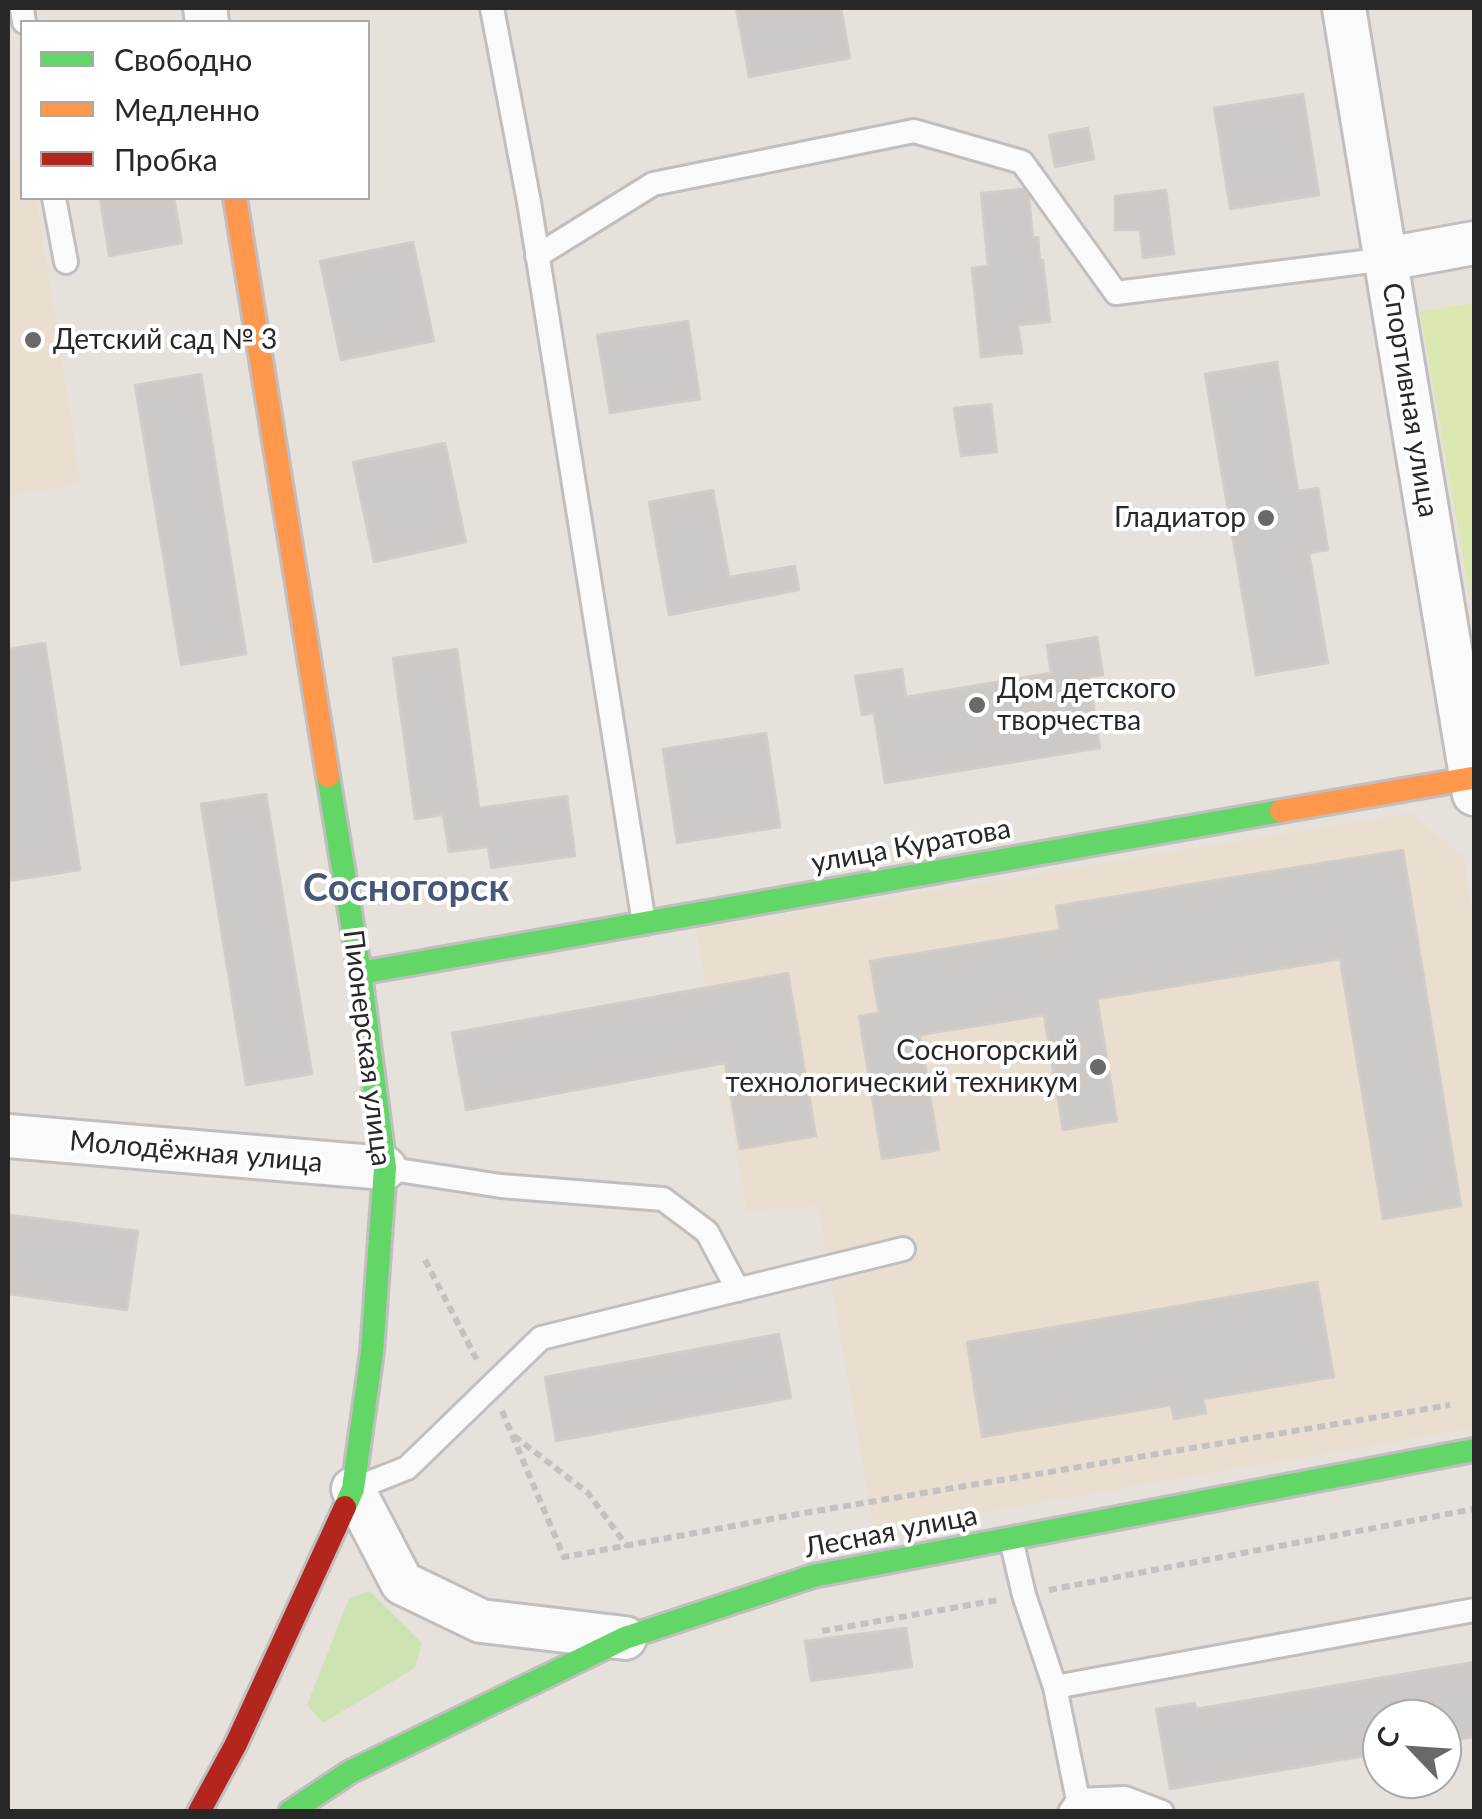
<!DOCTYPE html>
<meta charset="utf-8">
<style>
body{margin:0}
#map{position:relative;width:1482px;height:1819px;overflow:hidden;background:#e7e1dc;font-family:Lato,sans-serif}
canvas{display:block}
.frame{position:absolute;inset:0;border:10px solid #282828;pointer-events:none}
.legend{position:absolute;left:20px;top:20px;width:350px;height:180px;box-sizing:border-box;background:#fff;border:2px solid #a9a9a9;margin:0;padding:12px 18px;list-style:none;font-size:30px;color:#282828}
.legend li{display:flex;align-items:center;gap:20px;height:50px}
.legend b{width:50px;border:2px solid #a9a9a9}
.north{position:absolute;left:1362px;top:1699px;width:100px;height:100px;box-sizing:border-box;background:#fff;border:2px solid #a9a9a9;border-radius:50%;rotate:295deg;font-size:28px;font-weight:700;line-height:40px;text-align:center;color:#282828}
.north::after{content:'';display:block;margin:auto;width:35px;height:45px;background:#6b6967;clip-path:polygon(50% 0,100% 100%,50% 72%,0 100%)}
</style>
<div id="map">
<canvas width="1482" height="1819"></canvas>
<div class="frame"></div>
<ul class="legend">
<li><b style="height:12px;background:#63d668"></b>Свободно</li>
<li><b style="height:12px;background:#ff974d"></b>Медленно</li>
<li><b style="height:12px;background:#b3261e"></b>Пробка</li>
</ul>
<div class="north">С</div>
</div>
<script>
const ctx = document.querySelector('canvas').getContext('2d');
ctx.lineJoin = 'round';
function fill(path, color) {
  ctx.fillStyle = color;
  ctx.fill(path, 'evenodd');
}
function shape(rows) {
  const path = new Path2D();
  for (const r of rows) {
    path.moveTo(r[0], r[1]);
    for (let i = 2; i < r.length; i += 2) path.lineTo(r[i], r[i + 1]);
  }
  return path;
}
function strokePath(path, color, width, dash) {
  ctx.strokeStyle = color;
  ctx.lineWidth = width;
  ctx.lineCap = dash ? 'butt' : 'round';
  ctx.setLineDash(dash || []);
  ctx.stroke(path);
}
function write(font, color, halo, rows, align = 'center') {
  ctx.font = font + ' Lato,sans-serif';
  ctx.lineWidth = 8;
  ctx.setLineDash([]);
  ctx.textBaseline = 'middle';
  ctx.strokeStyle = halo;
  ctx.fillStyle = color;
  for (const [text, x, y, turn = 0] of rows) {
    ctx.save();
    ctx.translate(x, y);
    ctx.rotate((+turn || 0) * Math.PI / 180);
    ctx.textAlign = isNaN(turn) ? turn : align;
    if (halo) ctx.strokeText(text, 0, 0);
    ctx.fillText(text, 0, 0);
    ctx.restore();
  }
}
const education = shape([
 [22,159,22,198,36,198,81,483,8,496,8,163],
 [1411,813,1464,858,1474,925,1474,1428,874,1531,818,1206,747,1211,696,929]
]);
const green = shape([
 [370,1591,422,1643,415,1668,323,1723,307,1705,349,1598]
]);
const pitch = shape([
 [1474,303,1474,619,1420,311]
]);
const building = shape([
 [736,8,841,8,850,58,749,77,736,8],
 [1303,94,1319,195,1230,209,1214,108,1303,94],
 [1088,128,1094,159,1055,167,1049,135,1088,128],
 [1023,189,1029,198,1033,238,1038,237,1040,261,1043,260,1050,322,1018,325,1022,353,981,357,972,268,988,266,981,193,1023,189],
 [1166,190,1174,254,1143,258,1140,230,1115,230,1115,196,1166,190],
 [100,198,174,198,182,243,109,256,100,198],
 [413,242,434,341,341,360,320,261,413,242],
 [688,321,700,399,610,413,597,335,688,321],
 [1277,362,1298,491,1318,488,1328,550,1309,553,1328,663,1256,675,1205,374,1277,362],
 [201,374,246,654,181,665,135,385,201,374],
 [991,404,997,452,961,456,954,408,991,404],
 [445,443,466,542,374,562,353,462,445,443],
 [713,490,729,577,795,566,799,590,669,615,649,502,713,490],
 [1097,637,1103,675,1089,677,1100,748,885,783,874,713,862,715,855,676,902,669,906,697,1051,673,1047,645,1097,637],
 [45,643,80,870,8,881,8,649,45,643],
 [457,649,479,808,567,796,575,856,491,868,488,847,449,852,443,815,415,819,393,658,457,649],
 [766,733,780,827,677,843,663,749,766,733],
 [266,794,312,1074,246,1085,201,804,266,794],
 [1403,850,1461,1206,1383,1219,1340,959,1097,999,1117,1121,1063,1130,1044,1015,920,1035,939,1150,882,1159,859,1016,879,1013,870,961,1060,930,1056,906,1403,850],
 [788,973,816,1136,740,1149,725,1063,466,1110,452,1033,788,973],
 [10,1215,138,1231,127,1310,8,1294,10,1215],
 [1317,1282,1334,1377,1203,1399,1206,1413,1174,1419,1171,1405,982,1437,967,1342,1317,1282],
 [779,1334,791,1398,556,1441,545,1377,779,1334],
 [906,1628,912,1667,811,1681,805,1641,906,1628],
 [1474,1662,1474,1737,1442,1742,1442,1719,1382,1719,1382,1753,1170,1789,1156,1709,1195,1703,1196,1709,1474,1662]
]);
const path = shape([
 [425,1260,477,1360],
 [502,1411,564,1557,804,1513,1450,1405],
 [514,1436,588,1493,627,1546],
 [1049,1590,1474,1509],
 [822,1631,998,1600]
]);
const lane = shape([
 [22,8,24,22],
 [492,8,529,202,644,923],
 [54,198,66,262],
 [537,256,653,184,914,131,1022,162,1116,293,1387,259],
 [385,1168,501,1186,663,1199,707,1232,738,1290],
 [354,1489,407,1468,541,1338,903,1249],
 [1011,1539,1024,1595,1055,1687,1078,1800,1070,1812],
 [1055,1687,1474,1610],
 [1078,1800,1125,1798,1162,1812]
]);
const street = shape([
 [205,8,207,22],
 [1344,8,1474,794],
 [1387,259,1474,243],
 [8,1136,385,1168],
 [353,1489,402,1583,481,1621,625,1638]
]);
const fast = shape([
 [328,776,360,973,385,1168,372,1352,353,1489,345,1507],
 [360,973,1281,811],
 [290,1812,350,1772,625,1638,813,1576,1474,1450]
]);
const slow = shape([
 [235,198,328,776],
 [1281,811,1472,778]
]);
const jam = shape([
 [199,1812,236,1744,345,1507]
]);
const markers = [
 [33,340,10,"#6b6967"],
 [1266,518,10,"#6b6967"],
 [977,705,10,"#6b6967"],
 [1098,1067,10,"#6b6967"]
];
const poiNames = [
 ["Детский сад № 3",53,340],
 ["Гладиатор",1246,518,"right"],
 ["Дом детского",997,689],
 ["творчества",997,721],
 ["Сосногорский",1078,1051,"right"],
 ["технологический техникум",1078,1083,"right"]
];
const streetNames = [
 ["Спортивная улица",1410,400,81],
 ["улица Куратова",911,846,-10],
 ["Пионерская улица",367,1048,83],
 ["Молодёжная улица",196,1152,5],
 ["Лесная улица",891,1532,-11]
];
const districtNames = [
 ["Сосногорск",406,889]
];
fill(education, '#eaded0');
fill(green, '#cee3b3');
fill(pitch, '#dbe7b1');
fill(building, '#cdc9c6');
strokePath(building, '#d2cdc8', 2.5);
strokePath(lane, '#c0bebe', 28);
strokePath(street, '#c0bebe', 48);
strokePath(fast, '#c0bebe', 28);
strokePath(slow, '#c0bebe', 28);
strokePath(jam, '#c0bebe', 28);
strokePath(path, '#c3c2c1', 6, [8, 5]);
strokePath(lane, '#fbfafa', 22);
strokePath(street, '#fbfafa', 42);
strokePath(fast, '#63d668', 22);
strokePath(slow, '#ff974d', 22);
strokePath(jam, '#b3261e', 22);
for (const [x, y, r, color] of markers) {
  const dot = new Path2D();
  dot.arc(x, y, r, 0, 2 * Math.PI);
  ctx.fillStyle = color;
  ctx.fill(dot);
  strokePath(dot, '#fff', 4);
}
write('28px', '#282828', '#fff', poiNames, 'left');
write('28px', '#282828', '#fff', streetNames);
write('bold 38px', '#475779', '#fff', districtNames);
</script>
